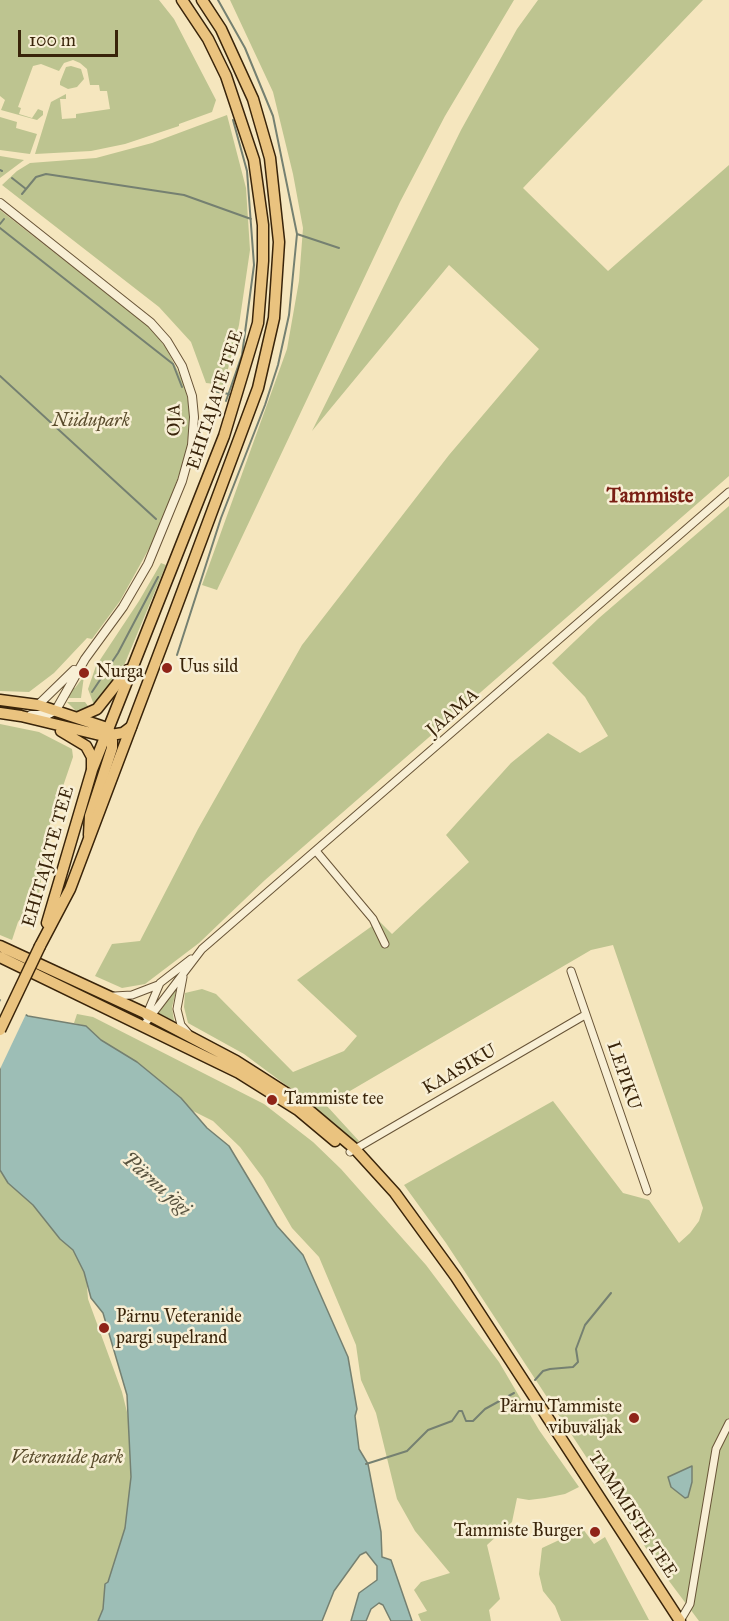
<!DOCTYPE html>
<meta charset="utf-8">
<style>
body{margin:0}
#map{position:relative;width:729px;height:1621px;overflow:hidden;background:#f5e6be;font-family:"IM FELL Great Primer",serif}
canvas{display:block}
.scale{position:absolute;left:18px;top:30px;width:100px;height:27px;box-sizing:border-box;border:3px solid #39240a;border-top:0;padding-left:8px;font-size:18px;line-height:21px;white-space:nowrap;color:#39240a;-webkit-text-stroke:4px #f8efd5;paint-order:stroke}
</style>
<div id="map">
<canvas width="729" height="1621"></canvas>
<div class="scale">100 m</div>
</div>
<script>
const ctx = document.querySelector('canvas').getContext('2d');
ctx.lineJoin = 'round';
function fill(path, color) {
  ctx.fillStyle = color;
  ctx.fill(path, 'evenodd');
}
function shape(rows) {
  const path = new Path2D();
  for (const r of rows) {
    path.moveTo(r[0], r[1]);
    for (let i = 2; i < r.length; i += 2) path.lineTo(r[i], r[i + 1]);
  }
  return path;
}
function strokePath(path, color, width, dash) {
  ctx.strokeStyle = color;
  ctx.lineWidth = width;
  ctx.lineCap = dash ? 'butt' : 'round';
  ctx.setLineDash(dash || []);
  ctx.stroke(path);
}
function write(font, color, halo, rows, align = 'center') {
  ctx.font = font + ' "IM FELL Great Primer",serif';
  ctx.lineWidth = 5;
  ctx.setLineDash([]);
  ctx.textBaseline = 'middle';
  ctx.strokeStyle = halo;
  ctx.fillStyle = color;
  for (const [text, x, y, turn = 0] of rows) {
    ctx.save();
    ctx.translate(x, y);
    ctx.rotate((+turn || 0) * Math.PI / 180);
    ctx.textAlign = isNaN(turn) ? turn : align;
    if (halo) ctx.strokeText(text, 0, 0);
    ctx.fillText(text, 0, 0);
    ctx.restore();
  }
}
const green = shape([
 [0,0,159,0,174,19,216,100,212,112,179,124,179,126,125,144,91,151,35,154,51,102,66,94,66,99,60,99,62,119,76,118,76,114,110,109,107,91,100,91,99,85,90,85,87,69,80,63,73,60,64,63,59,71,41,64,33,66,18,107,21,108,19,114,32,118,38,109,43,111,43,115,37,120,1,110,5,100,0,96],
 [230,0,514,0,445,116,400,202,217,590,202,585,287,349,299,281,303,228,293,174,273,92],
 [538,0,703,0,523,188,608,271,729,165,729,476,265,880,199,943,145,984,122,988,95,976,112,944,140,941,198,829,302,645,449,455,539,349,449,265,312,431,461,130,517,29],
 [71,66,81,69,84,79,77,87,68,89,60,85,60,82,66,67],
 [227,115,246,188,250,250,239,325,224,385,206,383,191,342,159,307,2,185,17,171,30,163,96,158,152,143],
 [0,117,17,122,16,128,37,134,30,154,0,150],
 [0,156,24,160,0,178],
 [0,210,153,330,166,348,184,383,190,410,187,451,173,492,151,545,120,601,92,639,87,638,54,673,29,692,0,691],
 [729,506,729,1621,699,1621,657,1565,446,1243,404,1185,553,1101,623,1193,649,1200,679,1243,690,1233,699,1221,703,1208,613,945,591,950,326,1105,359,1141,355,1144,310,1103,244,1054,188,1023,184,1007,185,993,202,989,216,994,293,1072,344,1051,357,1036,297,980,372,926,376,918,392,934,469,862,446,835,511,763,548,733,580,753,608,736,585,697,552,663,599,618],
 [161,563,166,565,120,675,94,705,88,689,96,666,139,601],
 [84,676,81,698,66,698,72,687,75,688],
 [67,702,85,702,91,710,77,712],
 [0,724,39,732,72,749,73,757,48,830,39,894,18,922,12,940,0,935],
 [177,988,172,1007,174,1021,158,1013],
 [77,1014,93,1017,264,1104,313,1142,341,1169,426,1265,499,1362,539,1430,579,1487,565,1494,545,1498,529,1500,517,1498,512,1522,487,1545,500,1599,489,1610,491,1621,421,1621,418,1614,427,1611,414,1590,421,1582,450,1573,415,1531,397,1499,376,1413,361,1380,356,1345,319,1257,292,1228,263,1178,240,1147,213,1121,193,1111,137,1062,101,1040,86,1026,74,1023],
 [0,1168,85,1260,88,1299,122,1392,136,1448,133,1510,101,1621,0,1621],
 [583,1529,594,1544,605,1537,649,1620,561,1621,555,1606,543,1591,539,1574,542,1548]
]);
const water = shape([
 [0,1000,28,1016,86,1026,101,1040,137,1062,181,1098,207,1128,229,1146,277,1226,303,1255,348,1357,357,1409,355,1416,359,1449,368,1464,381,1532,382,1557,391,1560,412,1621,391,1621,383,1605,379,1603,371,1609,366,1621,351,1621,359,1593,377,1580,377,1566,366,1552,360,1555,334,1591,322,1621,98,1621,103,1609,105,1584,108,1582,125,1528,131,1477,127,1395,103,1313,91,1298,84,1272,73,1250,60,1239,33,1205,8,1183,0,1170,0,1000],
 [692,1466,692,1482,688,1497,685,1498,671,1487,668,1477,692,1466]
]);
const pier = shape([
 [2,998,27,1012,0,1069,0,1002]
]);
const stream = shape([
 [0,170,2,171],
 [12,178,26,189],
 [22,194,36,177,46,174,184,195,251,219],
 [0,224,4,219],
 [0,228,173,364,182,387],
 [297,234,339,248],
 [0,376,156,519],
 [212,391,229,394],
 [226,401,242,355,254,265,247,171,233,120],
 [177,655,221,518,265,405,278,365,289,315,297,234,273,116,245,48,218,0],
 [92,692,118,653,158,577],
 [535,1380,543,1371,550,1369,573,1367,578,1362,576,1349,585,1325,611,1293],
 [366,1464,407,1451,428,1430,452,1421,459,1411,462,1411,466,1421,473,1421,485,1409,514,1393]
]);
const minor = shape([
 [316,851,373,919,385,944],
 [571,971,647,1191],
 [183,977,177,1009,181,1025,188,1033],
 [114,996,132,995,158,985],
 [146,1016,160,983,191,959],
 [144,1025,202,949,729,492],
 [350,1152,585,1015],
 [680,1621,690,1604,716,1449,729,1423]
]);
const tertiary = shape([
 [0,203,151,323,167,341,182,366,192,396,194,417,192,445,182,481,148,564,123,607,85,659,56,710,47,715,31,715],
 [38,705,74,670]
]);
const primary = shape([
 [0,700,38,705,107,728,112,736,112,748,90,816,89,835],
 [0,713,21,716,104,736,123,733,131,727],
 [79,717,97,709,128,670],
 [61,731,86,746,92,757,92,768],
 [0,946,147,1014,236,1061,297,1100,355,1149,395,1193,456,1277,680,1621],
 [0,957,239,1073,298,1110,335,1141]
]);
const trunk = shape([
 [47,923,92,770,224,436,258,323,263,261,263,225,254,160,226,76,208,39,182,0],
 [40,946,70,889,175,611,258,388,274,318,279,242,270,158,253,99,221,29,202,0]
]);
const trunkBridge = shape([
 [0,1030,40,946]
]);
const markers = [
 [167,668,6,"#8f2418"],
 [84,673,6,"#8f2418"],
 [272,1100,6,"#8f2418"],
 [104,1328,6,"#8f2418"],
 [634,1418,6,"#8f2418"],
 [595,1532,6,"#8f2418"]
];
const streetNames = [
 ["EHITAJATE TEE",216,400,-72],
 ["OJA",175,420,-91],
 ["JAAMA",453,713,-41],
 ["EHITAJATE TEE",49,857,-74],
 ["KAASIKU",460,1070,-30],
 ["LEPIKU",623,1076,71],
 ["TAMMISTE TEE",632,1515,57]
];
const parkNames = [
 ["Niidupark",91,422],
 ["Veteranide park",67,1459]
];
const poiNames = [
 ["Uus sild",179,668],
 ["Nurga",96,673],
 ["Tammiste tee",284,1100],
 ["Pärnu Veteranide",116,1318],
 ["pargi supelrand",116,1339],
 ["Pärnu Tammiste",622,1408,"right"],
 ["vibuväljak",622,1429,"right"],
 ["Tammiste Burger",583,1532,"right"]
];
const waterNames = [
 ["Pärnu jõgi",156,1185,42]
];
const quarterNames = [
 ["Tammiste",650,497]
];
fill(green, '#bdc490');
fill(water, '#9dbeb6');
strokePath(water, '#758071', 1.5);
fill(pier, '#f5e6be');
strokePath(stream, '#758071', 2);
strokePath(minor, '#685437', 9);
strokePath(tertiary, '#685437', 10);
strokePath(primary, '#39240a', 13);
strokePath(trunk, '#39240a', 13);
strokePath(minor, '#f8efd5', 7);
strokePath(tertiary, '#f8efd5', 8);
strokePath(primary, '#eac37f', 10);
strokePath(trunk, '#eac37f', 10);
strokePath(trunkBridge, '#39240a', 13, []);
strokePath(trunkBridge, '#eac37f', 10);
for (const [x, y, r, color] of markers) {
  const dot = new Path2D();
  dot.arc(x, y, r, 0, 2 * Math.PI);
  ctx.fillStyle = color;
  ctx.fill(dot);
  strokePath(dot, '#f8efd5', 2);
}
write('18px', '#39240a', '#f8efd5', streetNames);
write('italic 18px', '#5a4c2c', '#f8efd5', parkNames);
write('18px', '#39240a', '#f8efd5', poiNames, 'left');
write('italic 20px', '#57523e', '#f8efd5', waterNames);
write('bold 21px', '#7a1f14', '#f8efd5', quarterNames);
</script>
